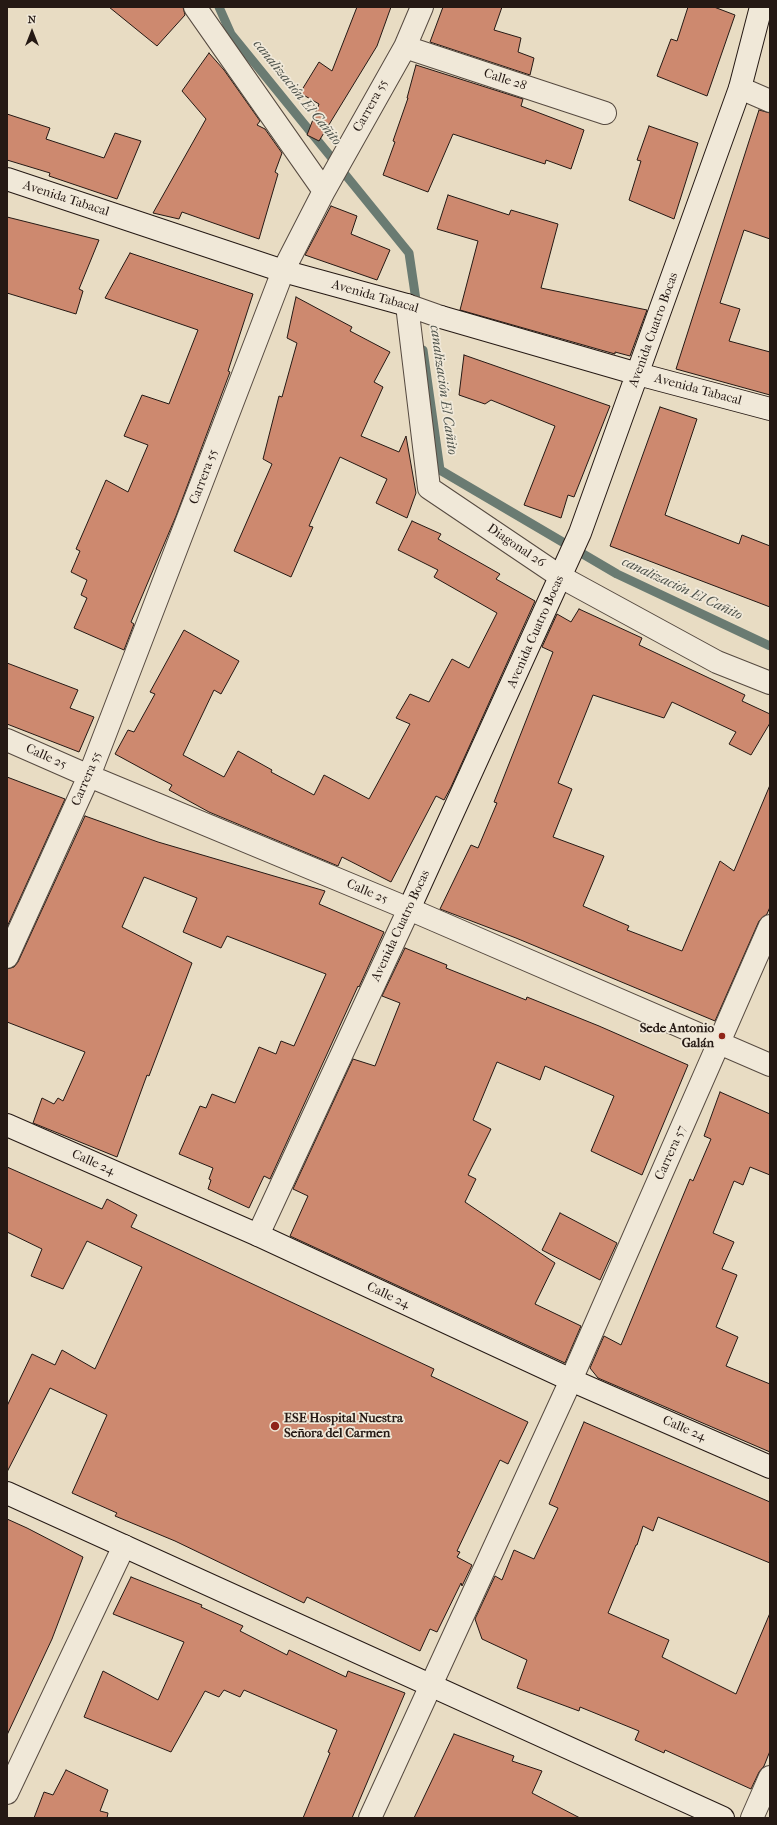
<!DOCTYPE html>
<meta charset="utf-8">
<style>
body{margin:0}
#map{position:relative;width:777px;height:1825px;overflow:hidden;background:#e8dcc3;font-family:"IM FELL French Canon",serif}
canvas{display:block}
.frame{position:absolute;inset:0;border:8px solid #251914;pointer-events:none}
.north{position:absolute;left:12px;top:12px;width:40px;height:40px;-webkit-text-stroke:3px #f0e8d8;paint-order:stroke;rotate:0deg;font-size:11px;font-weight:700;line-height:16px;text-align:center;color:#251914}
.north::after{content:'';display:block;margin:auto;width:14px;height:18px;background:#251914;clip-path:polygon(50% 0,100% 100%,50% 72%,0 100%)}
</style>
<div id="map">
<canvas width="777" height="1825"></canvas>
<div class="frame"></div>
<div class="north">N</div>
</div>
<script>
const ctx = document.querySelector('canvas').getContext('2d');
ctx.lineJoin = 'round';
function shape(rows) {
  const path = new Path2D();
  for (const r of rows) {
    path.moveTo(r[0], r[1]);
    for (let i = 2; i < r.length; i += 2) path.lineTo(r[i], r[i + 1]);
  }
  return path;
}
function strokePath(path, color, width, dash) {
  ctx.strokeStyle = color;
  ctx.lineWidth = width;
  ctx.lineCap = dash ? 'butt' : 'round';
  ctx.setLineDash(dash || []);
  ctx.stroke(path);
}
function fill(path, color) {
  ctx.fillStyle = color;
  ctx.fill(path, 'evenodd');
}
function write(font, color, halo, rows, align = 'center') {
  ctx.font = font + ' "IM FELL French Canon",serif';
  ctx.lineWidth = 3.5;
  ctx.setLineDash([]);
  ctx.textBaseline = 'middle';
  ctx.strokeStyle = halo;
  ctx.fillStyle = color;
  for (const [text, x, y, turn = 0] of rows) {
    ctx.save();
    ctx.translate(x, y);
    ctx.rotate((+turn || 0) * Math.PI / 180);
    ctx.textAlign = isNaN(turn) ? turn : align;
    if (halo) ctx.strokeText(text, 0, 0);
    ctx.fillText(text, 0, 0);
    ctx.restore();
  }
}
const stream = shape([
 [219,7,231,34,409,253,417,307],
 [423,350,440,470,617,574,770,646]
]);
const building = shape([
 [109,7,183,7,185,15,157,46,109,7],
 [357,7,391,7,377,46,319,141,307,135,319,104,300,93,319,62,332,71,357,7],
 [443,7,502,7,494,30,521,38,518,52,534,58,530,75,430,42,443,7],
 [688,7,714,7,735,15,707,96,657,76,671,39,677,41,688,7],
 [209,53,224,70,260,121,257,125,265,129,282,153,275,172,278,174,259,239,182,212,179,219,153,213,206,119,182,91,209,53],
 [416,65,523,99,521,106,584,130,571,169,546,160,545,164,453,134,428,192,383,175,395,142,393,141,408,98,407,98,416,65],
 [759,110,770,113,770,239,744,230,720,303,740,309,729,341,770,352,770,395,676,369,759,110],
 [7,114,50,128,46,139,104,158,115,133,141,141,117,199,49,176,50,173,7,160,7,114],
 [649,126,698,143,674,219,629,200,641,161,637,160,649,126],
 [448,195,509,215,511,210,558,224,541,288,647,310,630,356,615,352,615,354,460,310,478,241,437,229,448,195],
 [331,206,357,216,351,234,390,250,377,280,305,255,331,206],
 [7,217,99,240,79,289,83,291,76,314,7,293,7,217],
 [130,253,253,294,228,371,230,372,176,516,131,622,134,624,124,650,74,628,87,598,81,595,87,580,71,572,80,551,76,549,106,480,128,492,148,445,124,436,142,395,169,404,198,330,105,298,130,253],
 [296,297,352,327,350,331,390,352,374,382,383,387,361,436,399,452,406,436,416,493,407,518,376,503,387,479,340,457,309,526,313,527,291,577,234,551,272,464,263,459,279,396,282,397,297,343,287,338,296,297],
 [464,355,610,406,574,497,568,495,561,518,524,505,555,426,491,400,485,404,459,395,464,355],
 [660,407,697,419,665,515,739,544,742,535,770,546,770,607,610,546,660,407],
 [412,521,441,534,438,539,500,574,496,579,535,601,451,787,444,800,436,796,391,882,342,857,338,866,209,812,169,790,172,785,115,754,128,730,134,732,155,694,150,692,184,630,239,661,221,694,214,690,183,755,224,777,238,751,272,770,271,772,314,795,324,775,369,799,410,724,396,718,410,694,429,702,452,659,469,668,497,613,434,577,438,570,398,550,412,521],
 [579,609,642,638,639,645,745,695,742,701,770,714,770,723,751,755,729,744,736,732,672,702,664,718,593,695,558,783,572,789,553,837,604,856,583,906,629,926,627,930,682,951,720,861,734,871,770,785,770,907,767,914,759,921,715,1021,516,938,440,909,471,845,478,848,497,803,494,802,553,652,542,647,557,614,571,622,579,609],
 [7,663,78,690,70,708,94,717,79,752,7,724,7,663],
 [7,777,65,799,7,927,7,777],
 [85,816,158,842,325,891,319,904,384,932,359,987,358,986,270,1179,264,1176,249,1208,208,1189,211,1180,209,1179,213,1168,179,1154,200,1106,206,1108,212,1094,235,1103,259,1047,276,1054,281,1041,294,1046,326,974,227,936,221,948,183,932,197,898,144,877,122,927,192,963,149,1076,147,1075,117,1157,33,1123,42,1098,54,1104,58,1098,63,1101,85,1052,7,1022,7,969,14,967,18,962,85,816],
 [405,948,447,965,446,968,526,1000,527,997,599,1026,688,1065,642,1175,591,1151,614,1096,545,1066,540,1080,497,1062,473,1120,491,1129,468,1175,476,1179,465,1202,555,1263,535,1304,581,1326,565,1363,290,1236,308,1196,293,1189,353,1059,375,1066,400,1003,382,996,405,948],
 [720,1092,770,1114,770,1175,750,1167,743,1185,734,1181,713,1233,734,1242,722,1269,737,1275,716,1327,738,1337,726,1366,770,1384,770,1452,598,1378,590,1368,604,1336,621,1345,690,1179,693,1181,711,1139,704,1136,720,1092],
 [7,1167,102,1209,107,1199,137,1215,131,1227,434,1369,431,1376,528,1422,508,1464,500,1460,457,1551,460,1552,457,1557,472,1565,462,1586,461,1583,437,1632,430,1629,420,1651,307,1597,304,1603,175,1541,115,1516,117,1513,72,1493,107,1415,50,1388,7,1472,7,1406,32,1354,55,1365,62,1350,95,1369,142,1267,87,1241,63,1289,31,1276,42,1249,7,1232,7,1167],
 [560,1213,617,1243,600,1280,542,1250,560,1213],
 [584,1422,770,1502,770,1563,658,1517,653,1531,643,1526,637,1545,636,1545,608,1613,669,1640,662,1657,736,1694,770,1613,770,1751,764,1766,759,1772,751,1789,665,1750,664,1753,635,1740,639,1731,580,1707,579,1711,517,1688,527,1660,482,1639,475,1619,495,1576,502,1580,514,1550,534,1559,558,1508,549,1504,584,1422],
 [7,1519,27,1528,83,1557,52,1639,7,1735,7,1519],
 [131,1577,202,1605,201,1607,243,1626,240,1631,287,1655,289,1650,346,1677,348,1671,405,1693,352,1818,303,1818,330,1753,328,1752,337,1730,244,1690,240,1697,224,1690,219,1697,205,1691,171,1752,84,1717,103,1671,158,1700,184,1642,113,1614,131,1577],
 [454,1734,514,1756,512,1761,542,1771,532,1793,580,1818,414,1818,454,1734],
 [66,1770,108,1790,100,1811,108,1813,107,1818,34,1818,44,1792,53,1795,66,1770]
]);
const street = shape([
 [195,7,324,191],
 [405,47,605,113],
 [740,88,770,101],
 [441,317,407,305,429,488,561,577,717,662,770,683],
 [7,740,89,776,409,909,770,1065],
 [7,957,89,776,283,271,324,191,405,47,422,7],
 [258,1235,409,909],
 [7,1793,124,1546],
 [370,1818,571,1380,770,926],
 [752,1818,770,1777]
]);
const secondary = shape([
 [7,179,283,271,407,305],
 [441,317,638,374,770,409],
 [409,909,580,533,740,88,761,7],
 [7,1125,258,1235,571,1380,770,1467],
 [7,1493,723,1818]
]);
const markers = [
 [722,1036,4,"#8f2418"],
 [275,1426,5,"#8f2418"]
];
const streetNames = [
 ["Calle 28",505,80,18],
 ["Carrera 55",371,106,-61],
 ["Avenida Tabacal",66,199,18],
 ["Avenida Tabacal",375,297,16],
 ["Avenida Cuatro Bocas",654,330,-70],
 ["Avenida Tabacal",698,390,15],
 ["Carrera 55",204,477,-69],
 ["Diagonal 26",516,546,34],
 ["Avenida Cuatro Bocas",536,632,-66],
 ["Calle 25",46,757,24],
 ["Carrera 55",87,779,-67],
 ["Calle 25",367,892,23],
 ["Avenida Cuatro Bocas",401,926,-65],
 ["Carrera 57",671,1153,-66],
 ["Calle 24",93,1163,24],
 ["Calle 24",388,1296,25],
 ["Calle 24",684,1429,23]
];
const poiNames = [
 ["Sede Antonio",714,1029],
 ["Galán",714,1044],
 ["ESE Hospital Nuestra",284,1419,"left"],
 ["Señora del Carmen",284,1434,"left"]
];
const waterNames = [
 ["canalización El Cañito",297,93,51],
 ["canalización El Cañito",443,390,82],
 ["canalización El Cañito",682,589,25]
];
strokePath(stream, '#6a7b72', 9);
fill(building, '#cd896f');
strokePath(building, '#251914', 1);
strokePath(street, '#564a40', 24);
strokePath(secondary, '#251914', 24);
strokePath(street, '#f0e8d8', 22);
strokePath(secondary, '#f0e8d8', 22);
for (const [x, y, r, color] of markers) {
  const dot = new Path2D();
  dot.arc(x, y, r, 0, 2 * Math.PI);
  ctx.fillStyle = color;
  ctx.fill(dot);
  strokePath(dot, '#f0e8d8', 1.5);
}
write('13px', '#251914', '#f0e8d8', streetNames);
write('bold 13px', '#251914', '#f0e8d8', poiNames, 'right');
write('italic 14px', '#4d524b', '#f0e8d8', waterNames);
</script>
